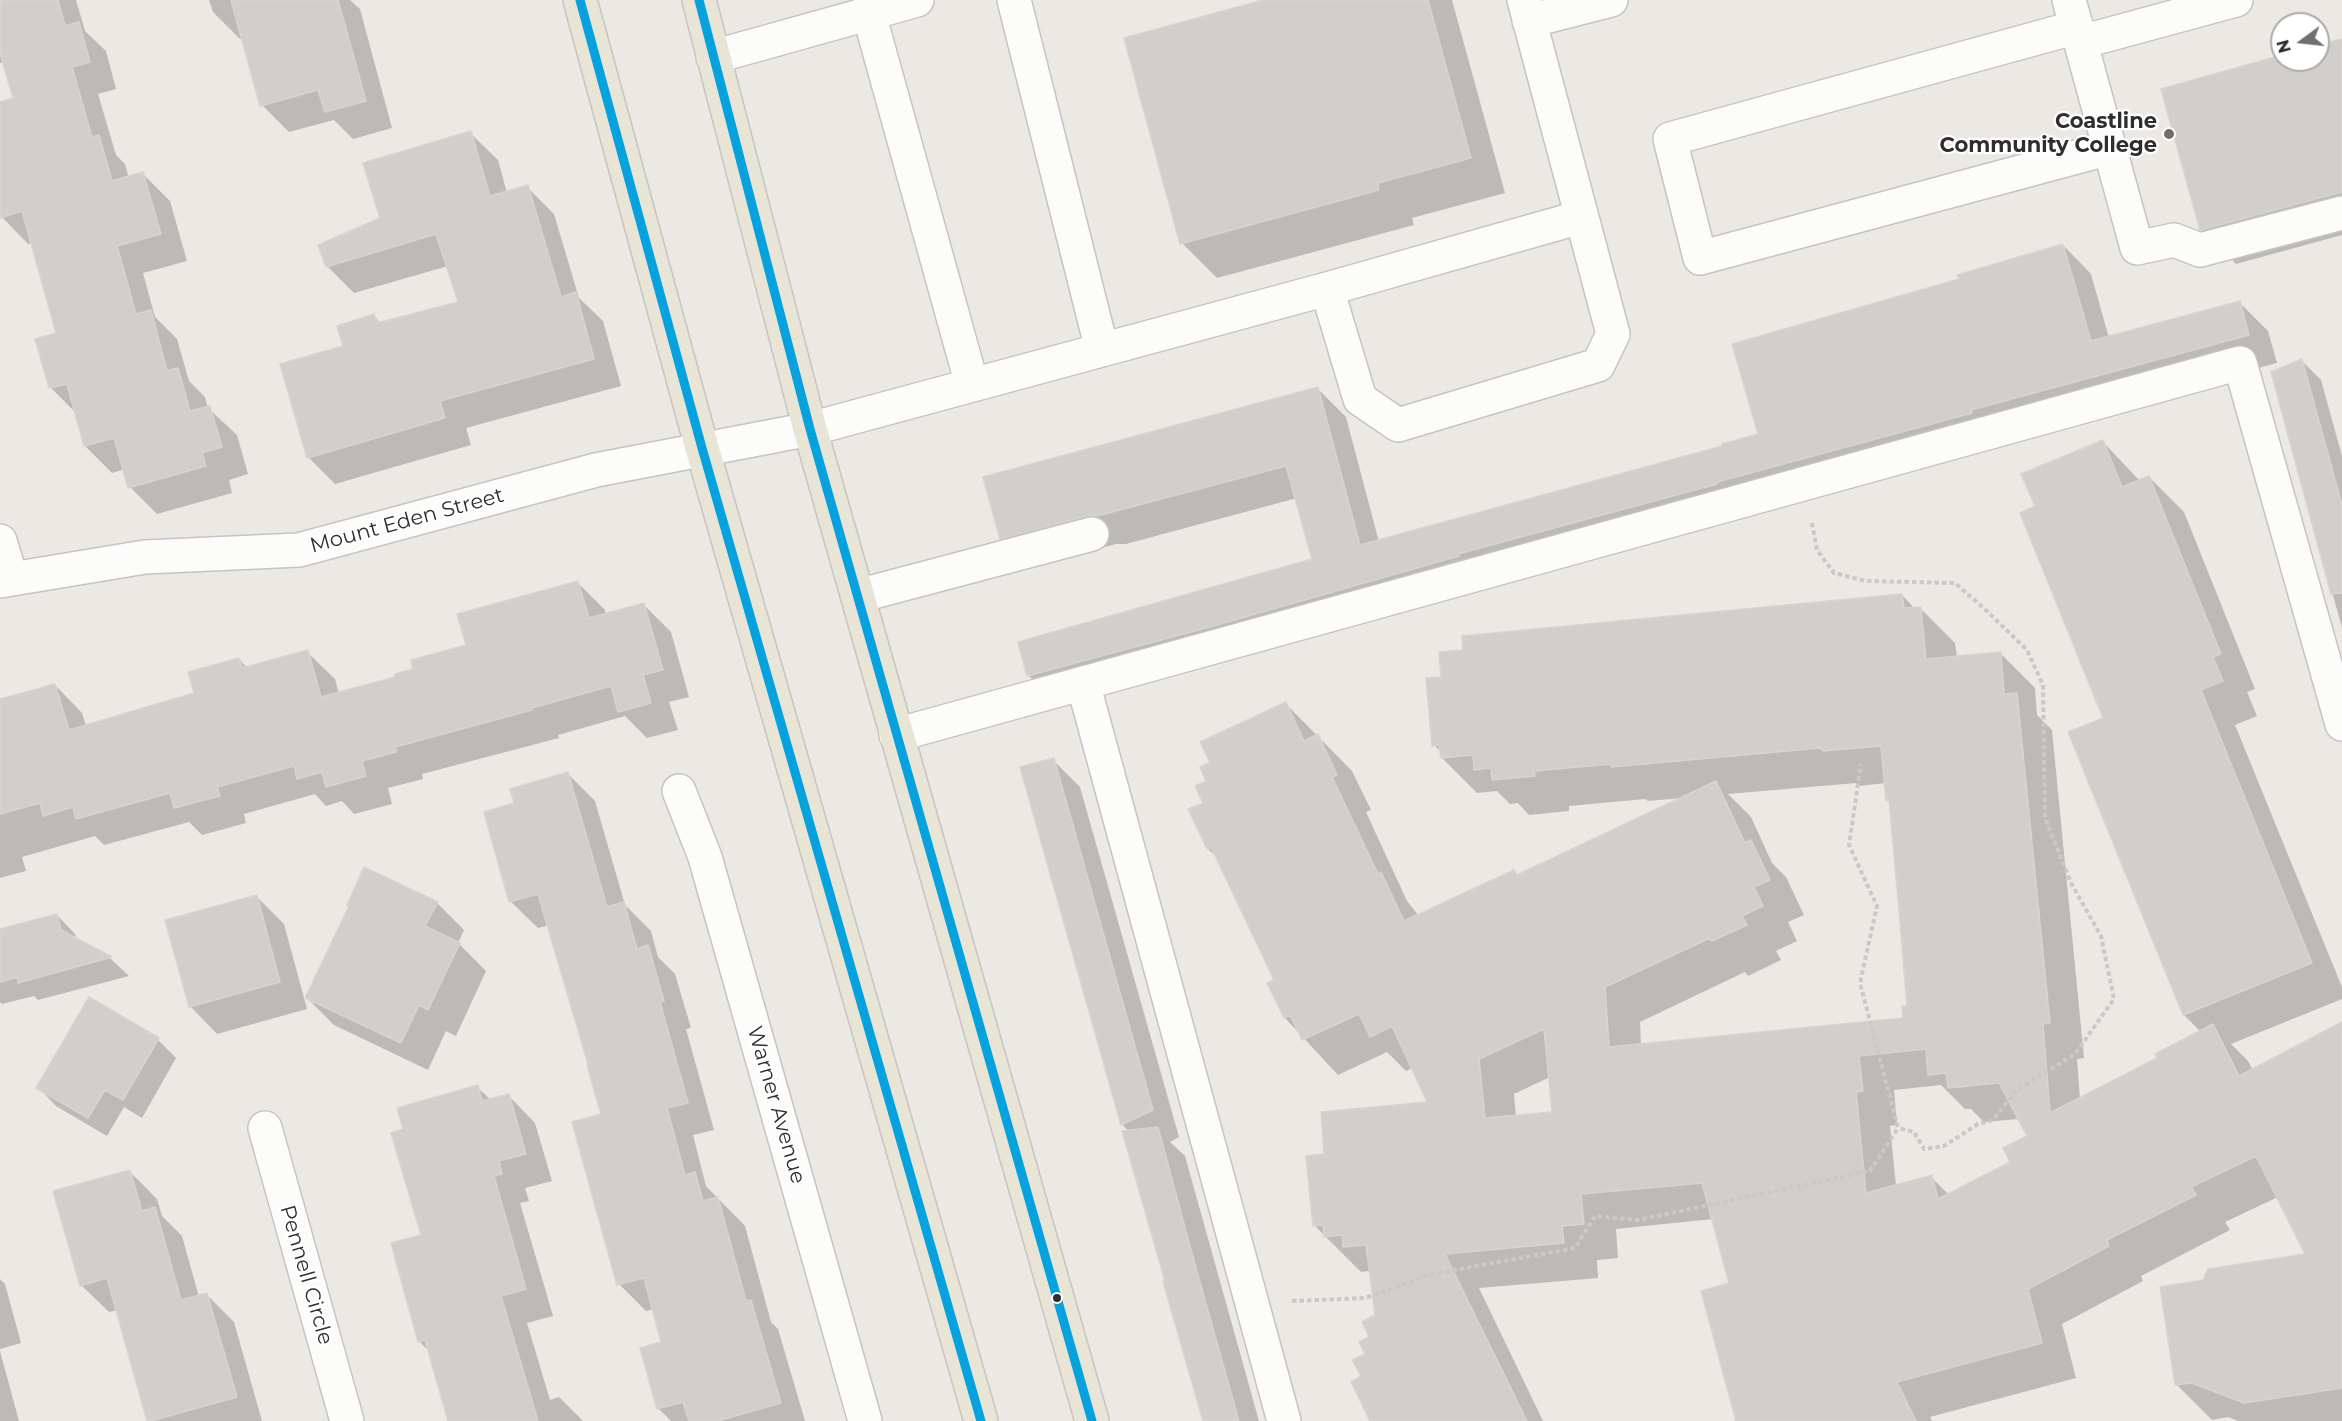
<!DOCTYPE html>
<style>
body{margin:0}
#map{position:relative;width:2342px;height:1421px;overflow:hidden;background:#ece8e4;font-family:Montserrat,sans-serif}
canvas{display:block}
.north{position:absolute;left:2270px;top:12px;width:60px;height:60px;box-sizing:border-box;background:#fff;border:2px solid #ababab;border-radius:50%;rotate:255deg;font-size:16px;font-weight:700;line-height:24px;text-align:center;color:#2e2e2e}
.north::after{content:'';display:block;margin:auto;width:21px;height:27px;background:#706f6e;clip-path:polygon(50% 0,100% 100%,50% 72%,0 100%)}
</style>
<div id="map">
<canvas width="2342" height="1421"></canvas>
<div class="north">N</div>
</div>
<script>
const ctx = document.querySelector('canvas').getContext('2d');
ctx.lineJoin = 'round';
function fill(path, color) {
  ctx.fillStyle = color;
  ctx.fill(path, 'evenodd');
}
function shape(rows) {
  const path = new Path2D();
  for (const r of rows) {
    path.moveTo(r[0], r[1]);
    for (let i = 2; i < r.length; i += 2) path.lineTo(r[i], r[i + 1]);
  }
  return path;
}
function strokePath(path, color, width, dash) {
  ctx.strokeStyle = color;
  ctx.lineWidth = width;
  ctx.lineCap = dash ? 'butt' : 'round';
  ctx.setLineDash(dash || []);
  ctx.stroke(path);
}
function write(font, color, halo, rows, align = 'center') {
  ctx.font = font + ' Montserrat,sans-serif';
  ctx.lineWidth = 4.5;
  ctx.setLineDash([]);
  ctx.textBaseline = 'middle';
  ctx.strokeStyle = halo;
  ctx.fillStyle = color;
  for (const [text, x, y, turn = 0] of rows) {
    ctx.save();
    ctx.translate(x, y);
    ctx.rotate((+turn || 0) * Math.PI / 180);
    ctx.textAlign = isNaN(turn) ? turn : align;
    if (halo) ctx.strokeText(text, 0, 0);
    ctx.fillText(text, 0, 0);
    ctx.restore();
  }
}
const shadow = shape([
 [0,0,76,0,85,31,106,51,116,89,98,94,116,155,125,164,129,178,143,174,170,201,187,261,143,273,155,317,177,339,189,381,205,397,208,408,237,435,248,474,229,480,232,493,157,514,130,487,125,469,112,473,85,446,76,413,51,388,58,334,33,243,28,244,0,215,0,103,15,99,4,62,0,63],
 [209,0,350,0,360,9,392,128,353,139,334,120,289,132,262,105,243,38,240,39,213,12],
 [1269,0,1452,0,1505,193,1412,218,1414,225,1217,278,1182,243],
 [2342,40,2342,235,2236,264,2201,229,2282,57,2282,60,2318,60,2318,47],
 [470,133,498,160,507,193,527,187,554,214,579,298,603,321,621,386,466,428,471,445,335,484,308,457,345,347,374,316,381,324,459,303,448,266,354,293,327,266,382,219],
 [2063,245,2091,274,2109,338,2240,303,2268,331,2277,363,1998,438,1057,704,1029,676,1020,643,1313,560,1297,498,1126,544,1116,544,1029,567,1001,538,1318,389,1346,417,1379,542,1724,447,1760,435,1961,280],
 [2302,361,2321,380,2342,456,2342,628,2272,373],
 [2103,442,2140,481,2149,477,2184,512,2255,689,2247,692,2257,716,2235,725,2342,987,2342,999,2231,1044,2248,1061,2253,1070,2342,1024,2342,1421,2238,1421,2228,1417,2212,1420,2177,1385,2205,1281,2324,1252,2278,1197,2225,1222,2230,1230,2141,1276,2143,1281,2062,1324,2076,1378,1930,1417,1932,1421,1734,1421,1737,1420,1731,1284,1713,1219,1616,1229,1618,1258,1597,1260,1598,1278,1479,1288,1543,1421,1372,1421,1363,1377,1376,1316,1371,1274,1368,1271,1361,1272,1314,1225,1326,1156,1430,1103,1413,1068,1406,1071,1387,1052,1338,1075,1285,1018,1276,980,1219,859,1208,849,1205,803,1212,763,1286,704,1352,771,1371,810,1366,812,1407,901,1419,916,1514,872,1518,876,1682,798,1648,801,1645,799,1569,806,1569,811,1529,815,1518,803,1510,804,1497,791,1477,793,1442,758,1442,753,1434,745,1443,678,1902,595,1915,609,1920,608,1955,643,1957,657,2000,653,2035,688,2037,715,2052,730,2084,1058,2077,1059,2080,1099,2159,1059,2201,1032,2184,1015,2105,719,2036,507],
 [1856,783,1859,786,1886,783,1887,800,1891,804,1908,1007,1905,1019,1641,1046,1640,1022,1745,972,1748,976,1781,960,1776,951,1797,941,1788,922,1804,915,1786,877,1772,863,1751,817,1728,794],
 [1550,1077,1554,1114,1516,1117,1514,1094],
 [1941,1085,1965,1109,1971,1109,1984,1122,2019,1119,2029,1136,2012,1163,1949,1195,1931,1177,1896,1186,1890,1126,1897,1125,1894,1090],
 [577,582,605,610,606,615,643,604,671,632,689,697,669,702,678,730,647,738,625,716,558,735,559,738,422,774,423,779,388,788,392,804,354,814,342,801,326,806,315,794,244,814,246,823,202,835,189,822,104,845,95,836,22,857,26,871,0,878,0,701,55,685,82,713,86,726,196,694,239,659,247,668,307,652,335,679,339,694,397,678,468,646],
 [1053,760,1080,787,1179,1137,1170,1142,1185,1156,1259,1421,1205,1421,1129,1132,1122,1124],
 [568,774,595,801,625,905,651,931,658,957,675,974,691,1028,686,1029,714,1130,693,1135,706,1186,745,1226,771,1322,778,1329,805,1421,671,1421,658,1408,663,1343,654,1309,646,1311,619,1284,602,1115,590,1065,549,925,538,928,510,901,515,804],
 [257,897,284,924,307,1009,217,1034,190,1006],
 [437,903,464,930,458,943,486,971,456,1036,446,1031,428,1070,334,1025,307,998,350,906],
 [57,915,75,934,77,940,111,959,129,976,38,1000,34,996,2,1004,0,1002,0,931],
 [158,1040,176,1058,142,1118,124,1107,107,1136,56,1106,38,1087],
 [477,1087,491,1100,508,1095,535,1123,552,1181,525,1188,529,1201,520,1203,553,1316,527,1323,550,1400,559,1397,583,1421,450,1421,430,1352,419,1341,423,1236,405,1130],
 [130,1172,157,1199,162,1216,182,1236,199,1297,207,1295,234,1322,262,1421,149,1421,118,1310,109,1312,81,1285],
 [0,1279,5,1284,21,1343,0,1349],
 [0,1351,19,1421,0,1421]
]);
const building = shape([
 [0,0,58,0,65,26,79,22,90,62,72,67,92,137,99,135,112,181,143,172,161,234,117,246,136,314,151,310,167,371,178,368,190,411,210,406,222,447,202,453,206,466,128,488,114,438,84,446,67,384,49,388,35,339,56,333,22,211,0,218,0,102,13,98,0,53,0,0],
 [231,0,338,0,366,101,325,112,318,90,260,106,231,0],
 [1263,0,1428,0,1471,158,1378,183,1379,190,1180,244,1124,38,1263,0],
 [2342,39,2342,192,2200,230,2161,89,2282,55,2282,60,2318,60,2318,45,2342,39],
 [471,131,490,196,528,185,561,297,576,292,594,359,440,401,445,418,307,458,280,364,343,346,337,326,374,314,377,323,458,302,436,234,326,267,318,245,380,218,363,163,471,131],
 [2063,244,2091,341,2240,301,2249,335,1971,410,1972,413,1717,482,1717,484,1458,554,1459,556,1217,625,1027,676,1018,642,1312,559,1286,466,1097,516,1087,516,1000,539,983,477,1318,387,1360,545,1722,446,1722,444,1758,434,1732,344,1959,279,1957,275,2063,244],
 [2302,359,2342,505,2342,593,2331,594,2271,372,2302,359],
 [2103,440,2122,487,2149,476,2221,654,2213,657,2223,681,2201,690,2312,963,2183,1015,2068,732,2103,718,2020,513,2035,506,2021,474,2103,440],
 [578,581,589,618,644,603,663,670,643,675,651,703,618,712,611,686,532,708,532,710,395,747,397,752,362,761,366,776,326,787,322,772,297,779,294,766,217,787,220,796,174,808,170,793,76,819,73,807,43,816,40,803,0,814,0,699,55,684,69,730,194,693,188,672,239,658,242,668,308,650,321,697,395,677,395,674,413,669,411,660,466,645,457,614,578,581],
 [1902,594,1904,608,1921,607,1926,659,2001,652,2004,694,2017,693,2050,1023,2043,1024,2050,1113,2157,1058,2155,1054,2213,1024,2239,1076,2342,1022,2342,1388,2244,1403,2192,1383,2175,1385,2160,1287,2203,1280,2208,1269,2305,1254,2256,1156,2191,1187,2196,1195,2107,1240,2109,1246,2028,1289,2042,1343,1897,1382,1916,1421,1736,1421,1701,1291,1729,1283,1702,1183,1581,1194,1584,1224,1562,1226,1564,1243,1445,1254,1527,1421,1370,1421,1351,1382,1361,1376,1352,1360,1365,1354,1359,1342,1369,1337,1362,1322,1375,1315,1366,1245,1343,1247,1342,1235,1324,1237,1323,1225,1313,1226,1306,1156,1324,1154,1321,1112,1427,1102,1392,1026,1370,1037,1359,1014,1302,1040,1290,1015,1284,1018,1267,983,1274,980,1211,847,1207,849,1188,809,1203,803,1195,786,1206,781,1200,767,1210,763,1200,742,1286,702,1304,741,1318,734,1337,775,1332,777,1378,874,1381,872,1404,921,1514,870,1517,875,1716,781,1745,843,1751,840,1770,880,1754,887,1763,906,1742,916,1747,925,1712,941,1710,938,1605,987,1609,1047,1903,1018,1902,1006,1907,1006,1899,910,1889,800,1886,801,1881,746,1823,751,1820,748,1611,767,1611,764,1534,771,1535,776,1492,780,1491,768,1474,770,1473,755,1441,758,1439,745,1432,746,1426,678,1441,677,1439,652,1463,650,1462,636,1902,594],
 [1544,1029,1552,1112,1485,1118,1479,1059,1544,1029],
 [1926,1049,1928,1075,1946,1073,1948,1088,1999,1083,2027,1136,2003,1148,2010,1162,1938,1199,1932,1175,1866,1193,1856,1092,1863,1091,1859,1056,1926,1049],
 [1054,758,1153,1110,1121,1125,1020,767,1054,758],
 [568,772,607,907,624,902,637,949,648,945,664,1001,660,1002,688,1103,667,1108,685,1175,695,1172,703,1201,718,1197,746,1301,751,1300,781,1403,717,1421,689,1421,683,1402,657,1409,640,1348,661,1342,644,1278,617,1285,572,1122,601,1114,587,1065,588,1064,538,894,509,902,484,812,514,803,510,789,568,772],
 [364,867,438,902,425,926,460,943,428,1010,419,1005,401,1043,305,998,349,906,347,905,364,867],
 [257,895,280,982,189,1007,165,920,257,895],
 [57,914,61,930,112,957,18,983,18,977,0,982,0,929,57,914],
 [89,997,159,1038,123,1100,105,1090,88,1118,36,1088,89,997],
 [478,1085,482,1101,509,1094,526,1154,499,1161,502,1174,494,1176,526,1289,501,1296,538,1421,448,1421,425,1340,418,1342,391,1243,421,1235,391,1133,403,1129,397,1108,478,1085],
 [1158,1127,1192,1254,1239,1421,1203,1421,1163,1281,1165,1281,1122,1131,1158,1127],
 [130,1170,142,1211,155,1207,181,1300,207,1293,237,1397,151,1421,147,1421,107,1278,80,1286,53,1191,130,1170]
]);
const path = shape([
 [1812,523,1817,550,1834,573,1866,581,1955,583,1987,611,2027,650,2043,685,2045,818,2071,883,2101,936,2114,999,2075,1054,2016,1091,1993,1120,1978,1124,1944,1146,1924,1149,1914,1132,1898,1128],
 [1292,1301,1365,1298,1398,1287,1427,1275,1575,1248,1595,1216,1638,1220,1870,1171,1898,1128,1860,983,1877,906,1849,845,1861,764]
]);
const minor = shape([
 [1014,0,1102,350],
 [2069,0,2137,248,2174,240,2200,250,2342,213],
 [869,14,972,385],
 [1529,21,1611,0],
 [2077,27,1670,139,1700,258,2110,148],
 [2081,42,2236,0],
 [713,57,917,0],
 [1327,289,1360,399,1398,425,1598,365,1613,334,1524,0],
 [0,541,11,578],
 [0,581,145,557,299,550,596,470,810,429,1327,289,1581,217],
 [858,596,1092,534],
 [1083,683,1284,1421],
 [896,735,2240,363,2342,724],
 [679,791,705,857,865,1421],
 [265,1128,347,1421]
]);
const major = shape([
 [580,0,702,448,981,1421],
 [699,0,810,429,1092,1421]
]);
const bus1 = shape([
 [580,0,702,448,981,1421],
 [699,0,810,429,1092,1421]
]);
const markers = [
 [2169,134,6,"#706f6e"],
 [1057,1298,5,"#2e2e2e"]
];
const poiNames = [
 ["Coastline",2157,122],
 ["Community College",2157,146]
];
const streetNames = [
 ["Mount Eden Street",407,521,-15],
 ["Warner Avenue",776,1105,74],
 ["Pennell Circle",306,1275,74]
];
fill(shadow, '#0003');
fill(building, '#d1cecb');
strokePath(building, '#d7d4d0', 1.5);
strokePath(minor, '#c5c4c5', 36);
strokePath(major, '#c6c5c4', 36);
strokePath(path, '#c9c9c8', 4, [4.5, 3]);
strokePath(minor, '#fcfcfb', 33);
strokePath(major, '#e8e4d6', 33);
strokePath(bus1, '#05a2de', 9);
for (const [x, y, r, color] of markers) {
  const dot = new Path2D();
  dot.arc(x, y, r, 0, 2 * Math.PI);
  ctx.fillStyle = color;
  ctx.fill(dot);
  strokePath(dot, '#fff', 2);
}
write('bold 21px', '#2e2e2e', '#fff', poiNames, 'right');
write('21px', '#2e2e2e', '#fff', streetNames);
</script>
